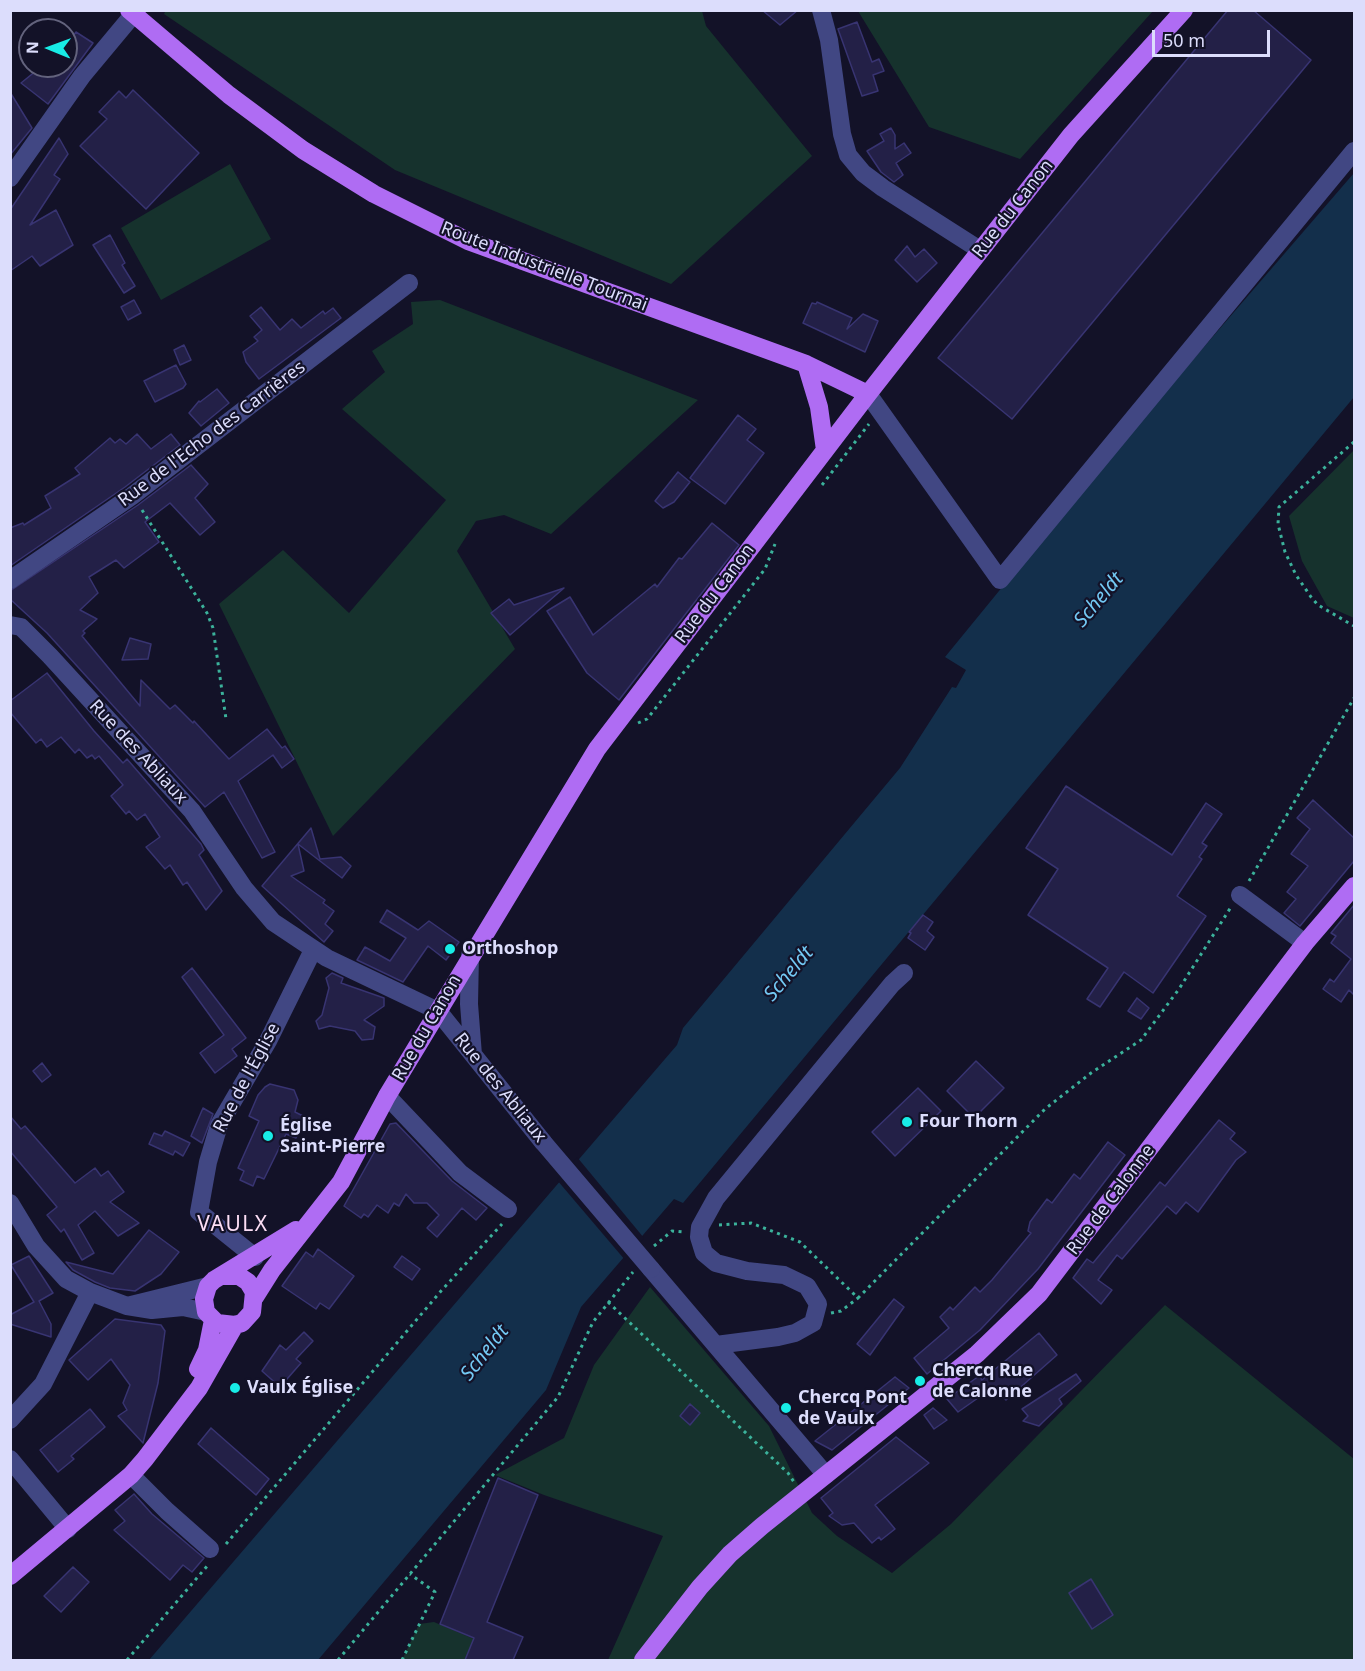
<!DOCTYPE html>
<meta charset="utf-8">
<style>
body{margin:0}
#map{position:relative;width:1365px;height:1671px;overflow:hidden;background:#131228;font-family:"Noto Sans",sans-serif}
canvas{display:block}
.frame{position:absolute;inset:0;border:12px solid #dcddfc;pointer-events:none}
.north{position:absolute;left:18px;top:18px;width:60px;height:60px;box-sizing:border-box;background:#131228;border:2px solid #63637d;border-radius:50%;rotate:271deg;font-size:16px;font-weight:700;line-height:24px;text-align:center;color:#dcddfc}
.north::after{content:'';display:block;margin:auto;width:21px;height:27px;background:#18ece6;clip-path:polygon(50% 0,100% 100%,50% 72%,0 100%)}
.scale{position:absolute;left:1152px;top:30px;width:118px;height:27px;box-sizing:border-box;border:3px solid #dcddfc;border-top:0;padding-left:8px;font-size:18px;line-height:21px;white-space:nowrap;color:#dcddfc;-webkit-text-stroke:4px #131228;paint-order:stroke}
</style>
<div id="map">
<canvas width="1365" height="1671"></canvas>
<div class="frame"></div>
<div class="north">N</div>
<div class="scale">50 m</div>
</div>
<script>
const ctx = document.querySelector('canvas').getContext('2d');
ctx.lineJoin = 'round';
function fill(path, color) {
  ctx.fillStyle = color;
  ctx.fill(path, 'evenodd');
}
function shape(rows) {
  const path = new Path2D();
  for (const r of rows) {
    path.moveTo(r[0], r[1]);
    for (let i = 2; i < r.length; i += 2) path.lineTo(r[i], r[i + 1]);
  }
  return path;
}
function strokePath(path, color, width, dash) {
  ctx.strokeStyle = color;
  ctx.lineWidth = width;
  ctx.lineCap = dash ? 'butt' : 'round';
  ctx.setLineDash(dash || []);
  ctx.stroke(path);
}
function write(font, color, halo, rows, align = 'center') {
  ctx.font = font + ' "Noto Sans",sans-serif';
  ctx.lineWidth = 4.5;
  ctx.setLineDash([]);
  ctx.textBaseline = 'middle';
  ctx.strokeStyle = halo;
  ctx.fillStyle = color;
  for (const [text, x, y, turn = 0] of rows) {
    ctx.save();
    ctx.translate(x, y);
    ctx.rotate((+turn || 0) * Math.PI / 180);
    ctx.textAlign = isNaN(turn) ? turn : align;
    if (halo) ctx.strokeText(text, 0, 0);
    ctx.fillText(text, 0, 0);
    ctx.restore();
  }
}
const green = shape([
 [166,10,702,11,706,26,812,156,671,284,395,170,164,14],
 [858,11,1153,11,1020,159,929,127],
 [230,164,271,239,161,300,121,228],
 [440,300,698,400,551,534,504,515,476,521,457,551,515,649,333,836,219,604,283,550,349,613,446,500,342,409,385,372,372,351,413,324,411,302],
 [1354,450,1354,618,1327,606,1302,561,1289,516],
 [650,1287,769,1426,812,1513,837,1536,892,1573,951,1524,1165,1305,1354,1459,1354,1660,608,1660,663,1536,544,1495,495,1475,564,1438,594,1365],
 [434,1622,474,1639,480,1660,402,1660,419,1624]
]);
const water = shape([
 [1354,173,1354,397,683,1203,674,1199,581,1307,546,1390,318,1660,149,1660,677,1045,683,1028,900,768,952,687,956,688,966,670,945,657,1102,465]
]);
const pier = shape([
 [577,1157,644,1238,625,1260,557,1180]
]);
const building = shape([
 [762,10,798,10,780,25,762,10],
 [1228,10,1253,10,1311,60,1012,419,938,358,1228,10],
 [857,22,872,62,879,59,884,71,873,75,878,91,862,96,838,29,857,22],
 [76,32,93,43,48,104,21,83,42,66,66,66,66,45,76,32],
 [133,90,199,153,146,209,80,146,107,119,99,112,119,91,126,98,133,90],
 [10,92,32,128,10,155,10,92],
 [891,128,895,135,895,149,904,143,911,153,896,163,903,175,894,182,881,172,867,151,884,141,880,134,891,128],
 [59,138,68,154,54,175,60,179,30,225,56,210,73,245,40,266,32,256,10,271,10,210,59,138],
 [110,235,125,263,122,265,135,286,124,293,93,245,110,235],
 [907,246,915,257,924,249,937,263,917,282,895,260,907,246],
 [134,300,141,313,128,320,121,307,134,300],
 [817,302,852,318,847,329,863,314,878,321,865,352,803,323,812,303,816,304,817,302],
 [261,307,280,330,292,319,301,328,323,311,325,314,333,308,341,318,259,379,246,362,243,352,258,341,254,337,262,330,250,316,261,307],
 [184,345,191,360,180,365,174,350,184,345],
 [176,365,186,384,183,388,155,402,144,381,176,365],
 [217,389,229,403,201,426,189,413,199,401,200,402,217,389],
 [738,415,756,429,747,440,764,453,725,504,690,478,738,415],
 [137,434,151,449,171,434,180,445,125,487,10,566,10,528,23,523,24,525,51,508,45,496,80,474,75,468,110,438,115,443,120,439,126,444,137,434],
 [191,465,208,484,195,498,215,522,200,535,170,503,145,522,159,542,124,568,116,560,89,577,98,593,80,610,97,619,83,631,85,633,82,636,140,706,141,680,170,709,175,705,193,723,194,721,229,759,267,729,282,748,285,746,294,759,282,768,273,755,238,781,275,852,262,858,224,792,205,807,47,633,10,599,10,591,138,505,191,465],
 [678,472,690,482,674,502,663,508,655,501,678,472],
 [712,523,739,545,619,700,587,673,547,611,570,597,593,635,655,584,657,587,679,558,682,559,712,523],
 [564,588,510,635,491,613,509,599,514,605,564,588],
 [130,638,151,644,148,659,122,660,130,638],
 [47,673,94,731,123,763,127,759,201,844,204,850,199,855,222,891,206,910,187,882,183,885,170,865,165,869,146,847,160,837,145,814,137,820,129,811,126,814,111,796,123,785,99,756,95,759,92,755,87,758,79,749,75,753,61,737,47,747,41,739,36,743,10,712,10,701,47,673],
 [1066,786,1172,855,1206,803,1222,814,1202,843,1207,846,1199,857,1202,859,1177,896,1206,916,1153,993,1124,972,1100,1007,1087,999,1108,968,1028,915,1058,869,1026,848,1066,786],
 [1313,800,1354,838,1354,861,1300,926,1284,913,1296,899,1287,892,1308,866,1291,854,1310,829,1297,818,1313,800],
 [311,828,320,859,341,857,351,866,342,878,298,844,304,871,291,876,325,900,323,903,334,911,325,924,333,931,324,942,262,886,311,828],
 [1354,905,1354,995,1349,990,1341,1002,1323,989,1330,979,1334,982,1351,959,1331,943,1336,936,1331,933,1354,905],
 [387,910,418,930,429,921,459,942,446,960,428,946,403,982,357,960,365,947,390,961,406,938,380,922,387,910],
 [923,915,933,922,927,931,934,937,925,950,908,938,911,933,909,932,923,915],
 [192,968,246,1038,232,1049,237,1056,215,1073,200,1053,224,1035,182,977,192,968],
 [332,973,343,978,341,983,384,998,384,1006,364,1020,375,1027,373,1039,362,1040,355,1031,330,1026,319,1029,316,1021,322,1015,329,988,326,978,332,973],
 [1137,998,1149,1008,1141,1019,1128,1011,1137,998],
 [976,1061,1004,1088,974,1118,947,1091,976,1061],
 [42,1063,51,1075,42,1082,33,1071,42,1063],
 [270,1084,294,1090,298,1100,295,1112,305,1117,296,1138,286,1134,264,1179,257,1176,253,1186,240,1180,244,1171,238,1168,259,1121,249,1116,258,1095,265,1087,270,1084],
 [918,1088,941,1111,895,1156,872,1132,918,1088],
 [203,1108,213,1114,202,1143,191,1136,203,1108],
 [10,1116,21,1129,25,1126,75,1183,95,1168,101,1176,108,1171,124,1192,110,1202,139,1223,118,1236,95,1211,78,1225,94,1253,82,1260,64,1229,61,1232,47,1215,57,1207,10,1151,10,1116],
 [1219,1120,1235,1133,1230,1139,1246,1152,1236,1160,1198,1212,1186,1202,1176,1214,1167,1206,1122,1259,1117,1255,1098,1280,1112,1290,1101,1304,1073,1278,1087,1259,1093,1263,1160,1182,1165,1186,1219,1120],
 [396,1123,452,1181,487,1208,476,1220,462,1208,437,1237,427,1228,439,1215,427,1203,414,1203,406,1194,399,1206,394,1203,388,1213,377,1205,368,1217,364,1214,361,1218,344,1206,390,1124,396,1123],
 [165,1131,190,1143,183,1156,175,1151,173,1155,149,1144,154,1133,162,1136,165,1131],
 [1108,1142,1125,1155,1038,1269,980,1330,927,1374,914,1358,949,1328,940,1317,950,1307,953,1310,975,1287,980,1292,992,1280,1031,1233,1028,1231,1030,1222,1047,1199,1052,1203,1074,1174,1080,1179,1108,1142],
 [149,1230,179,1252,161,1274,135,1291,110,1288,95,1282,73,1270,66,1262,113,1274,149,1230],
 [318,1249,354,1276,329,1309,320,1303,316,1309,282,1286,306,1252,313,1257,318,1249],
 [29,1256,53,1293,39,1301,51,1324,51,1337,10,1324,10,1315,34,1302,11,1265,29,1256],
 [402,1256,420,1269,412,1280,394,1267,402,1256],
 [894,1299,904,1307,870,1355,857,1344,894,1299],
 [115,1319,161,1325,165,1331,158,1383,143,1443,118,1416,127,1410,123,1403,130,1385,111,1359,88,1380,69,1360,115,1319],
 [304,1332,313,1341,296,1359,301,1363,280,1387,262,1371,280,1345,286,1350,304,1332],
 [1039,1333,1057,1355,1006,1400,995,1386,958,1412,947,1399,979,1376,982,1380,1039,1333],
 [1076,1374,1081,1381,1059,1399,1062,1404,1043,1422,1039,1426,1023,1421,1028,1416,1022,1409,1076,1374],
 [895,1377,909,1388,832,1450,815,1441,895,1377],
 [690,1404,700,1413,690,1425,680,1416,690,1404],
 [933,1408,947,1420,934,1429,924,1415,933,1408],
 [90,1409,105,1427,71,1456,74,1459,58,1472,40,1450,90,1409],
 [211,1428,269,1479,256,1495,198,1444,211,1428],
 [896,1437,929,1463,875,1505,895,1529,881,1540,879,1537,872,1543,854,1523,842,1525,829,1516,833,1513,821,1498,896,1437],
 [498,1478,538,1495,487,1622,523,1637,513,1660,465,1660,474,1638,440,1624,498,1478],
 [134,1494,152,1514,204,1558,192,1572,183,1565,170,1580,114,1530,125,1521,115,1510,134,1494],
 [73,1567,89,1582,61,1612,44,1596,73,1567],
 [1091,1579,1113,1615,1092,1629,1069,1593,1091,1579]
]);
const path = shape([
 [1354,442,1279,507,1278,524,1285,552,1296,575,1311,597,1318,605,1354,626],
 [822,485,869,424],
 [142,510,207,613,213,628,226,719],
 [638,723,647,719,765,569,775,544],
 [1249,881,1354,698],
 [719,1225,751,1223,800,1242,858,1298,1045,1109,1091,1073,1141,1040,1179,989,1231,907],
 [654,1246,672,1231,683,1232],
 [608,1302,788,1473,794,1482],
 [831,1313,841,1311,858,1298],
 [226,1544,441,1291,502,1224],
 [127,1660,208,1565],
 [338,1660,558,1397,593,1322,633,1272],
 [402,1660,435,1592,410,1574]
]);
const minor = shape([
 [821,10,829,40,842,134,848,155,863,173,883,188,980,250],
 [10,178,82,76,137,10],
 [868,394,1000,580,1354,151],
 [10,580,132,496,409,283],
 [10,625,21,627,50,656,192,811,244,888,273,922,327,958,438,1011,543,1142],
 [1240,895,1305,943],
 [470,955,469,1004,473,1055],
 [387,1096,460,1173,508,1209],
 [10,1203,36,1246,66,1279,90,1292,127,1306],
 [255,1257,199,1212,208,1162,219,1125,268,1041,313,950],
 [651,1269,826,1475],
 [206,1312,183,1307,152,1310,127,1306,208,1286],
 [716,1345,778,1337,795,1333,813,1323,818,1304,807,1286,784,1275,747,1271,716,1263,704,1253,699,1237,700,1227,716,1198,892,984,904,973],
 [10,1420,43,1384,90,1292],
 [10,1459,68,1529],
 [131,1475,167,1511,210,1549]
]);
const major = shape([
 [129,10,229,95,303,150,374,194,468,241,806,364,868,394],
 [806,364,819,407,825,450],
 [222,1276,239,1276,248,1282,254,1292,252,1312,242,1323,235,1325,217,1323,206,1312,204,1299,208,1286,214,1280,296,1230],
 [255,1297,272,1270,341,1182,387,1096,597,749,868,394,1071,135,1184,10],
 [198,1369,207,1350,213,1320],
 [10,1576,131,1475,145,1459,199,1388,235,1325],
 [643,1660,700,1587,730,1554,762,1526,977,1354,1039,1294,1305,943,1354,886]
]);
const minorBridge = shape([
 [543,1142,651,1269]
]);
const markers = [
 [450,949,6,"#18ece6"],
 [907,1122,6,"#18ece6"],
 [268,1136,6,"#18ece6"],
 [920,1381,6,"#18ece6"],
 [235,1388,6,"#18ece6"],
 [786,1408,6,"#18ece6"]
];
const streetNames = [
 ["Rue du Canon",1013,209,-52],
 ["Route Industrielle Tournai",544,267,21],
 ["Rue de l'Echo des Carrières",212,434,-37],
 ["Rue du Canon",715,594,-53],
 ["Rue des Abliaux",138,752,47],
 ["Rue du Canon",427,1028,-60],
 ["Rue de l'Église",247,1078,-62],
 ["Rue des Abliaux",500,1088,51],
 ["Rue de Calonne",1111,1200,-53]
];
const poiNames = [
 ["Orthoshop",462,949],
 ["Four Thorn",919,1122],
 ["Église",280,1126],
 ["Saint-Pierre",280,1147],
 ["Chercq Rue",932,1371],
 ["de Calonne",932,1392],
 ["Vaulx Église",247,1388],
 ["Chercq Pont",798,1398],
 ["de Vaulx",798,1419]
];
const waterNames = [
 ["Scheldt",1099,600,-50],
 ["Scheldt",789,974,-50],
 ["Scheldt",485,1353,-52]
];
const quarterNames = [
 ["VAULX",233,1225]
];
fill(green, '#16322d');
fill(water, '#132f4b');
fill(pier, '#131228');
fill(building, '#232047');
strokePath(building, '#383472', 1.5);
strokePath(path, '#3bb29b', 3, [3, 4.5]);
strokePath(minor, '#414783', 18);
strokePath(major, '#af6cf3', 18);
strokePath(minorBridge, '#414783', 18);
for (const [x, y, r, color] of markers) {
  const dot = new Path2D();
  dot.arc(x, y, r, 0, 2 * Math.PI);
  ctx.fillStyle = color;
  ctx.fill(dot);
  strokePath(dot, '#131228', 2);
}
write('18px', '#dcddfc', '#131228', streetNames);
write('bold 18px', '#dcddfc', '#131228', poiNames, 'left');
write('italic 20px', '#73c9f4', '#131228', waterNames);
ctx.letterSpacing = '1.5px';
write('21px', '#fcdef5', '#131228', quarterNames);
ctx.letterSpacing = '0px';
</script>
